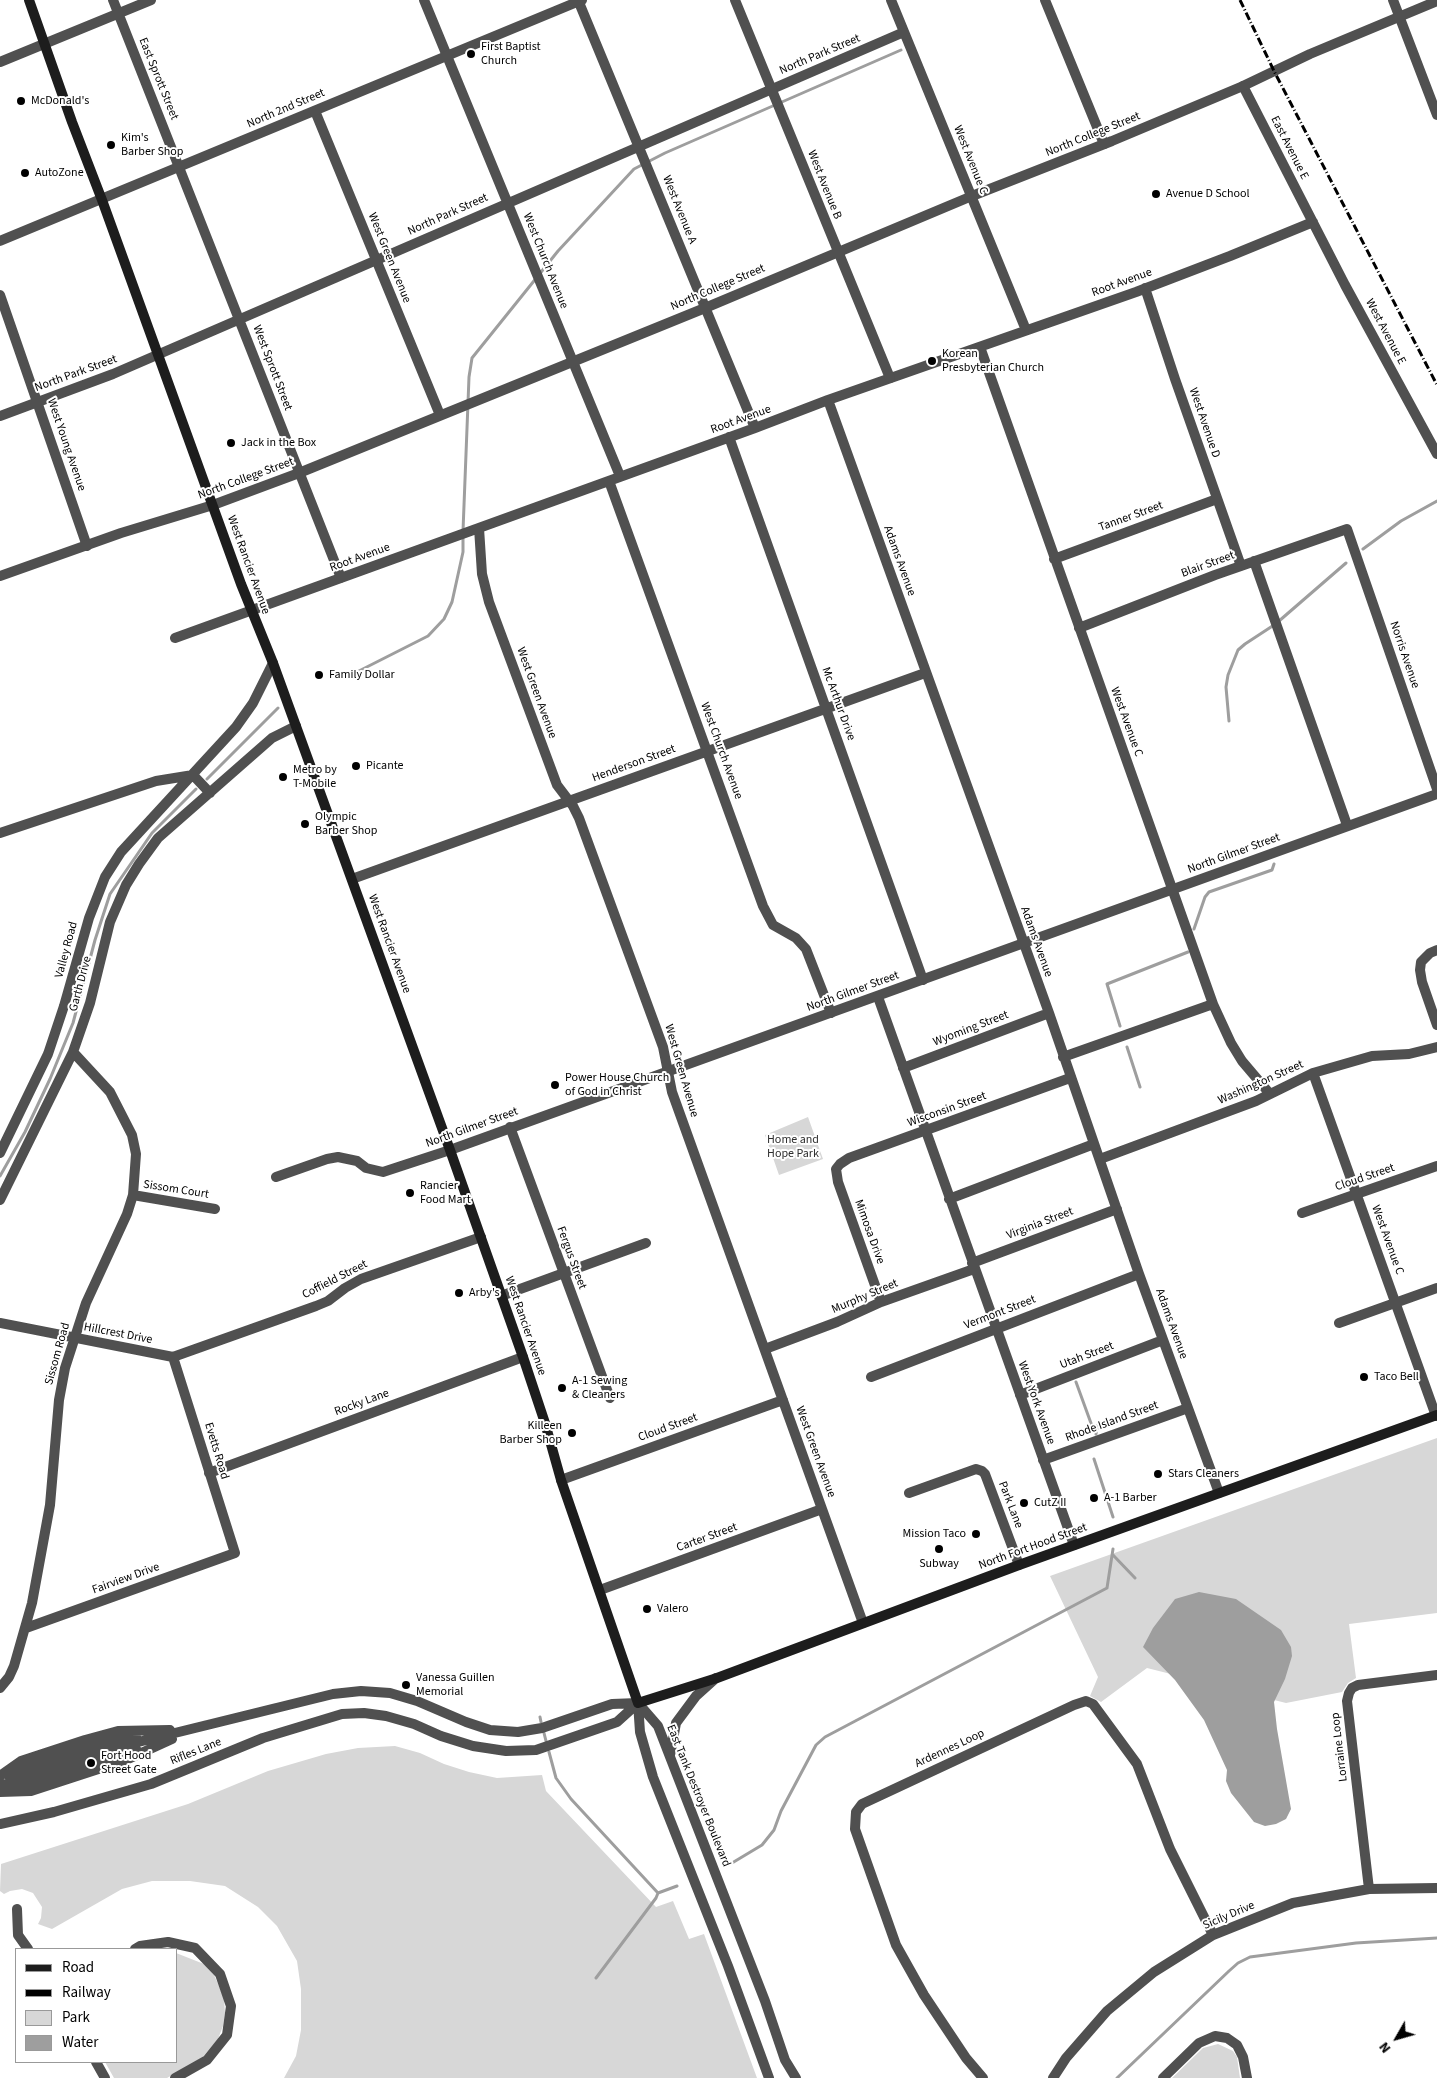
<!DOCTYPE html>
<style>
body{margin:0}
#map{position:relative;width:1437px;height:2078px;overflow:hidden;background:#fff;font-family:"Source Sans 3",sans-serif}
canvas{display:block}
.legend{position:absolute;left:15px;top:1948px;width:162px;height:115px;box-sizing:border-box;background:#fff;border:1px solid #999;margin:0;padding:6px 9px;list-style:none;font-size:15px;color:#000}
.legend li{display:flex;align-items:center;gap:10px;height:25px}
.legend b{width:25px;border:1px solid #999}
.north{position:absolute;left:1372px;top:2013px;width:50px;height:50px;-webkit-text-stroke:4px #fff;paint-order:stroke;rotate:232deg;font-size:14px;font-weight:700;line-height:20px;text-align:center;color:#000}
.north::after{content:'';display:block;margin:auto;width:18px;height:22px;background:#000;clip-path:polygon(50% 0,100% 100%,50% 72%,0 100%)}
</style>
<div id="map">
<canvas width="1437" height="2078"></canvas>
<ul class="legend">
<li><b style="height:6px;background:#1d1d1d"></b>Road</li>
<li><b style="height:6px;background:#000"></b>Railway</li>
<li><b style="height:14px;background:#d7d7d7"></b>Park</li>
<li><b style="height:14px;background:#9e9e9e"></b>Water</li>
</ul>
<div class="north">N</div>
</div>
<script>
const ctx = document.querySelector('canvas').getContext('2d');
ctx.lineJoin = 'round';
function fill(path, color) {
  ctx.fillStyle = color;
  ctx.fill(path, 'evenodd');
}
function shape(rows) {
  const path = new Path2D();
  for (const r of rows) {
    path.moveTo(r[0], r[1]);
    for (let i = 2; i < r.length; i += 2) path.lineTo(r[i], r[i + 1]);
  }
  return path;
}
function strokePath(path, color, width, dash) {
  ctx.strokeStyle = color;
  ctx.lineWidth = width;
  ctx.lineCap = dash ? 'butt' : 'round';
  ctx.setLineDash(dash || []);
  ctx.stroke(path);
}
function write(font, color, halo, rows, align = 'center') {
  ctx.font = font + ' "Source Sans 3",sans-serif';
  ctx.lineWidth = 4;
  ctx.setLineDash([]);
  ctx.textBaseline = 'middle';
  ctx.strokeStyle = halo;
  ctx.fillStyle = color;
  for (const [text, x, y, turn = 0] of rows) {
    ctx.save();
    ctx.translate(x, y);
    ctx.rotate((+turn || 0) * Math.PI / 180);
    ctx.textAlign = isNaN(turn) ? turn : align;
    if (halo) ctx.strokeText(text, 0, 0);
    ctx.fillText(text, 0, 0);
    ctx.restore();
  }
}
const green = shape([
 [808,1117,823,1159,779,1175,765,1135],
 [1437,1438,1437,1613,1349,1624,1356,1678,1348,1683,1342,1692,1286,1703,1147,1668,1101,1702,1090,1696,1098,1677,1050,1576],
 [395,1746,420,1753,444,1764,469,1772,497,1778,542,1775,546,1791,656,1907,673,1901,689,1939,704,1934,757,2078,284,2078,296,2056,301,2030,301,1989,297,1961,277,1926,258,1907,225,1886,190,1881,152,1881,122,1889,52,1929,38,1924,41,1918,42,1907,33,1893,22,1889,10,1891,4,1894,0,1891,1,1864,188,1804,268,1771,326,1754,358,1748],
 [176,1953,204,1964,214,1975,219,1986,224,1999,225,2013,223,2026,218,2039,201,2059,167,2078,114,2078,105,2062,176,2062],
 [1218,2044,1233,2051,1237,2057,1240,2078,1172,2078,1203,2048]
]);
const water = shape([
 [1199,1592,1236,1599,1281,1630,1291,1647,1292,1656,1285,1679,1274,1702,1277,1729,1291,1809,1286,1819,1276,1824,1265,1826,1254,1822,1231,1793,1226,1781,1227,1770,1204,1720,1175,1680,1143,1647,1153,1628,1175,1599]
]);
const stream = shape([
 [463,531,469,377,472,358,558,251,634,169,665,153,901,50],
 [1363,549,1401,521,1437,501],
 [1279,621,1346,563],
 [351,675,428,636,444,619,452,602,463,552,463,537],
 [1229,721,1226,687,1228,675,1238,650,1245,644,1274,625],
 [207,779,278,708],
 [1194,929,1205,897,1209,892,1272,870,1274,864],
 [1120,1026,1107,984,1188,952],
 [1127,1047,1140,1087],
 [0,1176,25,1132,50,1079,73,1023,95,940,110,894,152,833,196,789],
 [1076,1382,1092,1426,1097,1429],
 [1096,1434,1097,1426],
 [1094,1459,1113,1517],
 [1113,1555,1135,1578],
 [540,1717,541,1722],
 [544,1733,546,1741],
 [549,1752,556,1778,571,1799,658,1893,677,1886],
 [732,1863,762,1845,774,1830,781,1811,816,1745,825,1737,1107,1588,1113,1549],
 [596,1978,656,1898,658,1893],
 [1117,2078,1229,1971,1238,1963,1250,1957,1356,1943,1437,1938]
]);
const minor = shape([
 [113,0,341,578],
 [424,0,620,476],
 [578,0,755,428],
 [891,0,1026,330],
 [1045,0,1104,144],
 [1393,0,1437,115],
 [0,62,151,0],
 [1243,86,1345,285,1437,454],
 [315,111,440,415],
 [1145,288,1175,379,1241,566],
 [0,295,87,546],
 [980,347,1213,1004,1231,1043,1242,1061,1270,1094],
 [828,400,1049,1013,1139,1274,1219,1493],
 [0,416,113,374,904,32],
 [729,437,923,980],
 [609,481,763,906,773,925,796,938,806,949,831,1013],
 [479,528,482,574,489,602,557,785,573,806,579,818,663,1047,672,1092,863,1623],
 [1054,559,1217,499],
 [1254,561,1347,825],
 [1079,628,1215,575,1347,529,1437,789],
 [175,638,755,428,828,400,1136,292,1230,256,1313,222],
 [0,833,156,781,193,775,210,793],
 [352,879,925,673],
 [1437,950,1430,953,1421,962,1420,970,1422,982,1437,1025],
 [878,997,1074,1545],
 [1063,1057,1213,1004],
 [903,1068,1049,1013],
 [1313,1073,1436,1416],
 [510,1127,610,1398],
 [0,1153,48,1054,64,1006,89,918,105,877,121,852,236,727,253,703,273,663],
 [1100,1159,1256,1101,1313,1073,1372,1056,1409,1054,1437,1047],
 [276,1177,327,1159,338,1157,357,1161,366,1168,383,1172,450,1150],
 [133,1195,215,1209],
 [949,1199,1094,1144],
 [0,1200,73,1052,90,1003,110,922,126,885,139,864,158,838,272,738,296,726],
 [1302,1213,1437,1166],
 [972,1263,1117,1209],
 [501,1296,646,1243],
 [881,1302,838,1182,836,1169,840,1164,849,1158,1070,1078],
 [0,1323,173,1357],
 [1339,1323,1437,1288],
 [765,1349,837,1322,881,1302,974,1269],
 [173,1357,316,1306,328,1301,345,1288,361,1279,481,1237],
 [871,1377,1139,1274],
 [1020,1395,1163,1340],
 [1043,1460,1188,1408],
 [209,1473,523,1357],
 [561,1480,783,1400],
 [909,1493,976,1469,982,1471,985,1474,1019,1565],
 [600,1590,822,1509],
 [26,1628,235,1553,173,1357],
 [0,1688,9,1677,14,1666,32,1603,50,1505,59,1400,65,1368,86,1303,127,1214,133,1195,136,1154,132,1135,110,1092,73,1052],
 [1369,1889,1347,1701,1349,1693,1352,1688,1358,1685,1437,1675],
 [17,1909,18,1935,28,1949],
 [135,1949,140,1946,168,1942,195,1948,220,1974,231,2006,227,2035,207,2060,175,2078],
 [96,2062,105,2078],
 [983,2078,966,2058,924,1995,896,1945,855,1829,856,1812,862,1804,1074,1705,1086,1701,1093,1704,1137,1764,1170,1849,1213,1935],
 [1053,2078,1066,2058,1107,2011,1154,1972,1213,1935,1293,1903,1369,1889,1437,1888],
 [1163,2078,1199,2043,1215,2036,1227,2038,1237,2045,1243,2057,1247,2078]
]);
const tertiary = shape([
 [735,0,890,378],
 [0,241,582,0],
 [0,576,121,533,213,505,299,473,705,308,972,196,1112,141,1243,86,1310,54,1437,1],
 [450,1150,1437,794],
 [638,1703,658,1726,765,2001,785,2060,796,2078],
 [638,1703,640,1732,653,1777,728,1966,769,2078],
 [670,1755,676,1723,696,1696,716,1678],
 [0,1776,21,1761,85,1740,118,1731,170,1730],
 [9,1776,24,1768,51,1759,120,1739,136,1737],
 [0,1786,122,1746,333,1694,361,1691,390,1693,417,1701,466,1722,490,1730,518,1732,542,1728,612,1704,638,1703],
 [16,1786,136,1749],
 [0,1792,31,1791,126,1760,172,1739],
 [0,1824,54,1812,151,1784,263,1738,342,1714,364,1713,386,1716,414,1724,441,1736,473,1746,506,1751,536,1750,617,1722,638,1703]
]);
const secondary = shape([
 [29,0,72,122,102,200,241,584,273,663,450,1150,523,1357,545,1423,561,1480,638,1703,717,1678,1019,1565,1437,1415]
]);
const rail = shape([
 [1240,0,1274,71,1437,385]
]);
const markers = [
 [471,54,5,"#000"],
 [21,101,5,"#000"],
 [111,145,5,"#000"],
 [25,173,5,"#000"],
 [1156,194,5,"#000"],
 [932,361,5,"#000"],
 [231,443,5,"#000"],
 [319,675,5,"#000"],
 [356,766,5,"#000"],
 [283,777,5,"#000"],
 [305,824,5,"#000"],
 [555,1085,5,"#000"],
 [410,1193,5,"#000"],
 [459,1293,5,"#000"],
 [1364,1377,5,"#000"],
 [562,1388,5,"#000"],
 [572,1433,5,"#000"],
 [1158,1474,5,"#000"],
 [1094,1498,5,"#000"],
 [1024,1503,5,"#000"],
 [976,1534,5,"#000"],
 [939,1549,5,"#000"],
 [647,1609,5,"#000"],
 [406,1685,5,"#000"],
 [91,1763,5,"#000"]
];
const poiNames = [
 ["First Baptist",481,47],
 ["Church",481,61],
 ["McDonald's",31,101],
 ["Kim's",121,138],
 ["Barber Shop",121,152],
 ["AutoZone",35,173],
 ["Avenue D School",1166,194],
 ["Korean",942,354],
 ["Presbyterian Church",942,368],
 ["Jack in the Box",241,443],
 ["Family Dollar",329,675],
 ["Picante",366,766],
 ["Metro by",293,770],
 ["T-Mobile",293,784],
 ["Olympic",315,817],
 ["Barber Shop",315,831],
 ["Power House Church",565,1078],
 ["of God in Christ",565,1092],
 ["Rancier",420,1186],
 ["Food Mart",420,1200],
 ["Arby's",469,1293],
 ["Taco Bell",1374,1377],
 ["A-1 Sewing",572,1381],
 ["& Cleaners",572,1395],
 ["Killeen",562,1426,"right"],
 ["Barber Shop",562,1440,"right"],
 ["Stars Cleaners",1168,1474],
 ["A-1 Barber",1104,1498],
 ["CutZ II",1034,1503],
 ["Mission Taco",966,1534,"right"],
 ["Subway",939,1564,"center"],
 ["Valero",657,1609],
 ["Vanessa Guillen",416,1678],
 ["Memorial",416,1692],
 ["Fort Hood",101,1756],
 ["Street Gate",101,1770]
];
const streetNames = [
 ["North Park Street",820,55,-23],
 ["East Sprott Street",158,79,68],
 ["North 2nd Street",286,109,-23],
 ["North College Street",1093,135,-22],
 ["East Avenue E",1289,148,63],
 ["West Avenue C",970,160,68],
 ["West Avenue B",824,185,68],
 ["West Avenue A",679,210,68],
 ["North Park Street",448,215,-24],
 ["West Green Avenue",389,258,68],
 ["West Church Avenue",545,261,68],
 ["Root Avenue",1122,283,-20],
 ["North College Street",718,288,-23],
 ["West Avenue E",1385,332,62],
 ["West Sprott Street",272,368,69],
 ["North Park Street",76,374,-20],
 ["Root Avenue",741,420,-20],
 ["West Avenue D",1204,423,71],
 ["West Young Avenue",66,445,71],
 ["North College Street",246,479,-20],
 ["Tanner Street",1131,517,-20],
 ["Root Avenue",360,558,-20],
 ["Adams Avenue",899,561,70],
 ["West Rancier Avenue",248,565,70],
 ["Blair Street",1208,565,-20],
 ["Norris Avenue",1404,655,71],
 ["West Green Avenue",536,693,70],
 ["Mc Arthur Drive",838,704,70],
 ["West Avenue C",1126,722,70],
 ["West Church Avenue",721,751,70],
 ["Henderson Street",634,764,-20],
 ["North Gilmer Street",1234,854,-20],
 ["Adams Avenue",1036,942,70],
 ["West Rancier Avenue",389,944,70],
 ["Valley Road",67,950,-75],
 ["Garth Drive",81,984,-75],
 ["North Gilmer Street",853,992,-20],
 ["Wyoming Street",971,1029,-21],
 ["West Green Avenue",681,1071,74],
 ["Washington Street",1261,1083,-24],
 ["Wisconsin Street",947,1110,-20],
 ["North Gilmer Street",472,1128,-20],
 ["Cloud Street",1365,1178,-19],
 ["Sissom Court",176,1190,9],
 ["Virginia Street",1040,1224,-21],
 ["Mimosa Drive",869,1232,70],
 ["West Avenue C",1387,1240,70],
 ["Fergus Street",571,1258,70],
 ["Coffield Street",335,1280,-27],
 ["Murphy Street",865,1297,-23],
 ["Vermont Street",1000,1313,-21],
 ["Adams Avenue",1171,1324,70],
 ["West Rancier Avenue",525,1326,71],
 ["Hillcrest Drive",118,1334,11],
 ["Sissom Road",58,1354,-74],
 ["Utah Street",1087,1356,-21],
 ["Rocky Lane",362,1403,-20],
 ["West York Avenue",1036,1403,70],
 ["Rhode Island Street",1112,1422,-20],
 ["Cloud Street",668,1428,-20],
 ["Evetts Road",216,1451,73],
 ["West Green Avenue",815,1452,70],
 ["Park Lane",1010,1505,69],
 ["Carter Street",707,1538,-20],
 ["North Fort Hood Street",1033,1547,-20],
 ["Fairview Drive",126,1579,-20],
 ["Lorraine Loop",1340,1747,-97],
 ["Ardennes Loop",950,1749,-25],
 ["Rifles Lane",196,1752,-22],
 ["East Tank Destroyer Boulevard",698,1796,68],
 ["Sicily Drive",1229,1916,-23]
];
const parkNames = [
 ["Home and",793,1140],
 ["Hope Park",793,1154]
];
fill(green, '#d7d7d7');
fill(water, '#9e9e9e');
strokePath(stream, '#9e9e9e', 3);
strokePath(minor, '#505050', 10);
strokePath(tertiary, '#505050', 10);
strokePath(secondary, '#1d1d1d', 10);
strokePath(rail, '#000', 3, [8, 2.5, 1, 2.5]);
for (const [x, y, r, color] of markers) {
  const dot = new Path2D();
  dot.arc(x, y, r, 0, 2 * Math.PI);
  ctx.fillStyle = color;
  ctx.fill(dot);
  strokePath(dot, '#fff', 2);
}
write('12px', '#000', '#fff', poiNames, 'left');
write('12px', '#000', '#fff', streetNames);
write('12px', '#2e2e2e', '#fff', parkNames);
</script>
